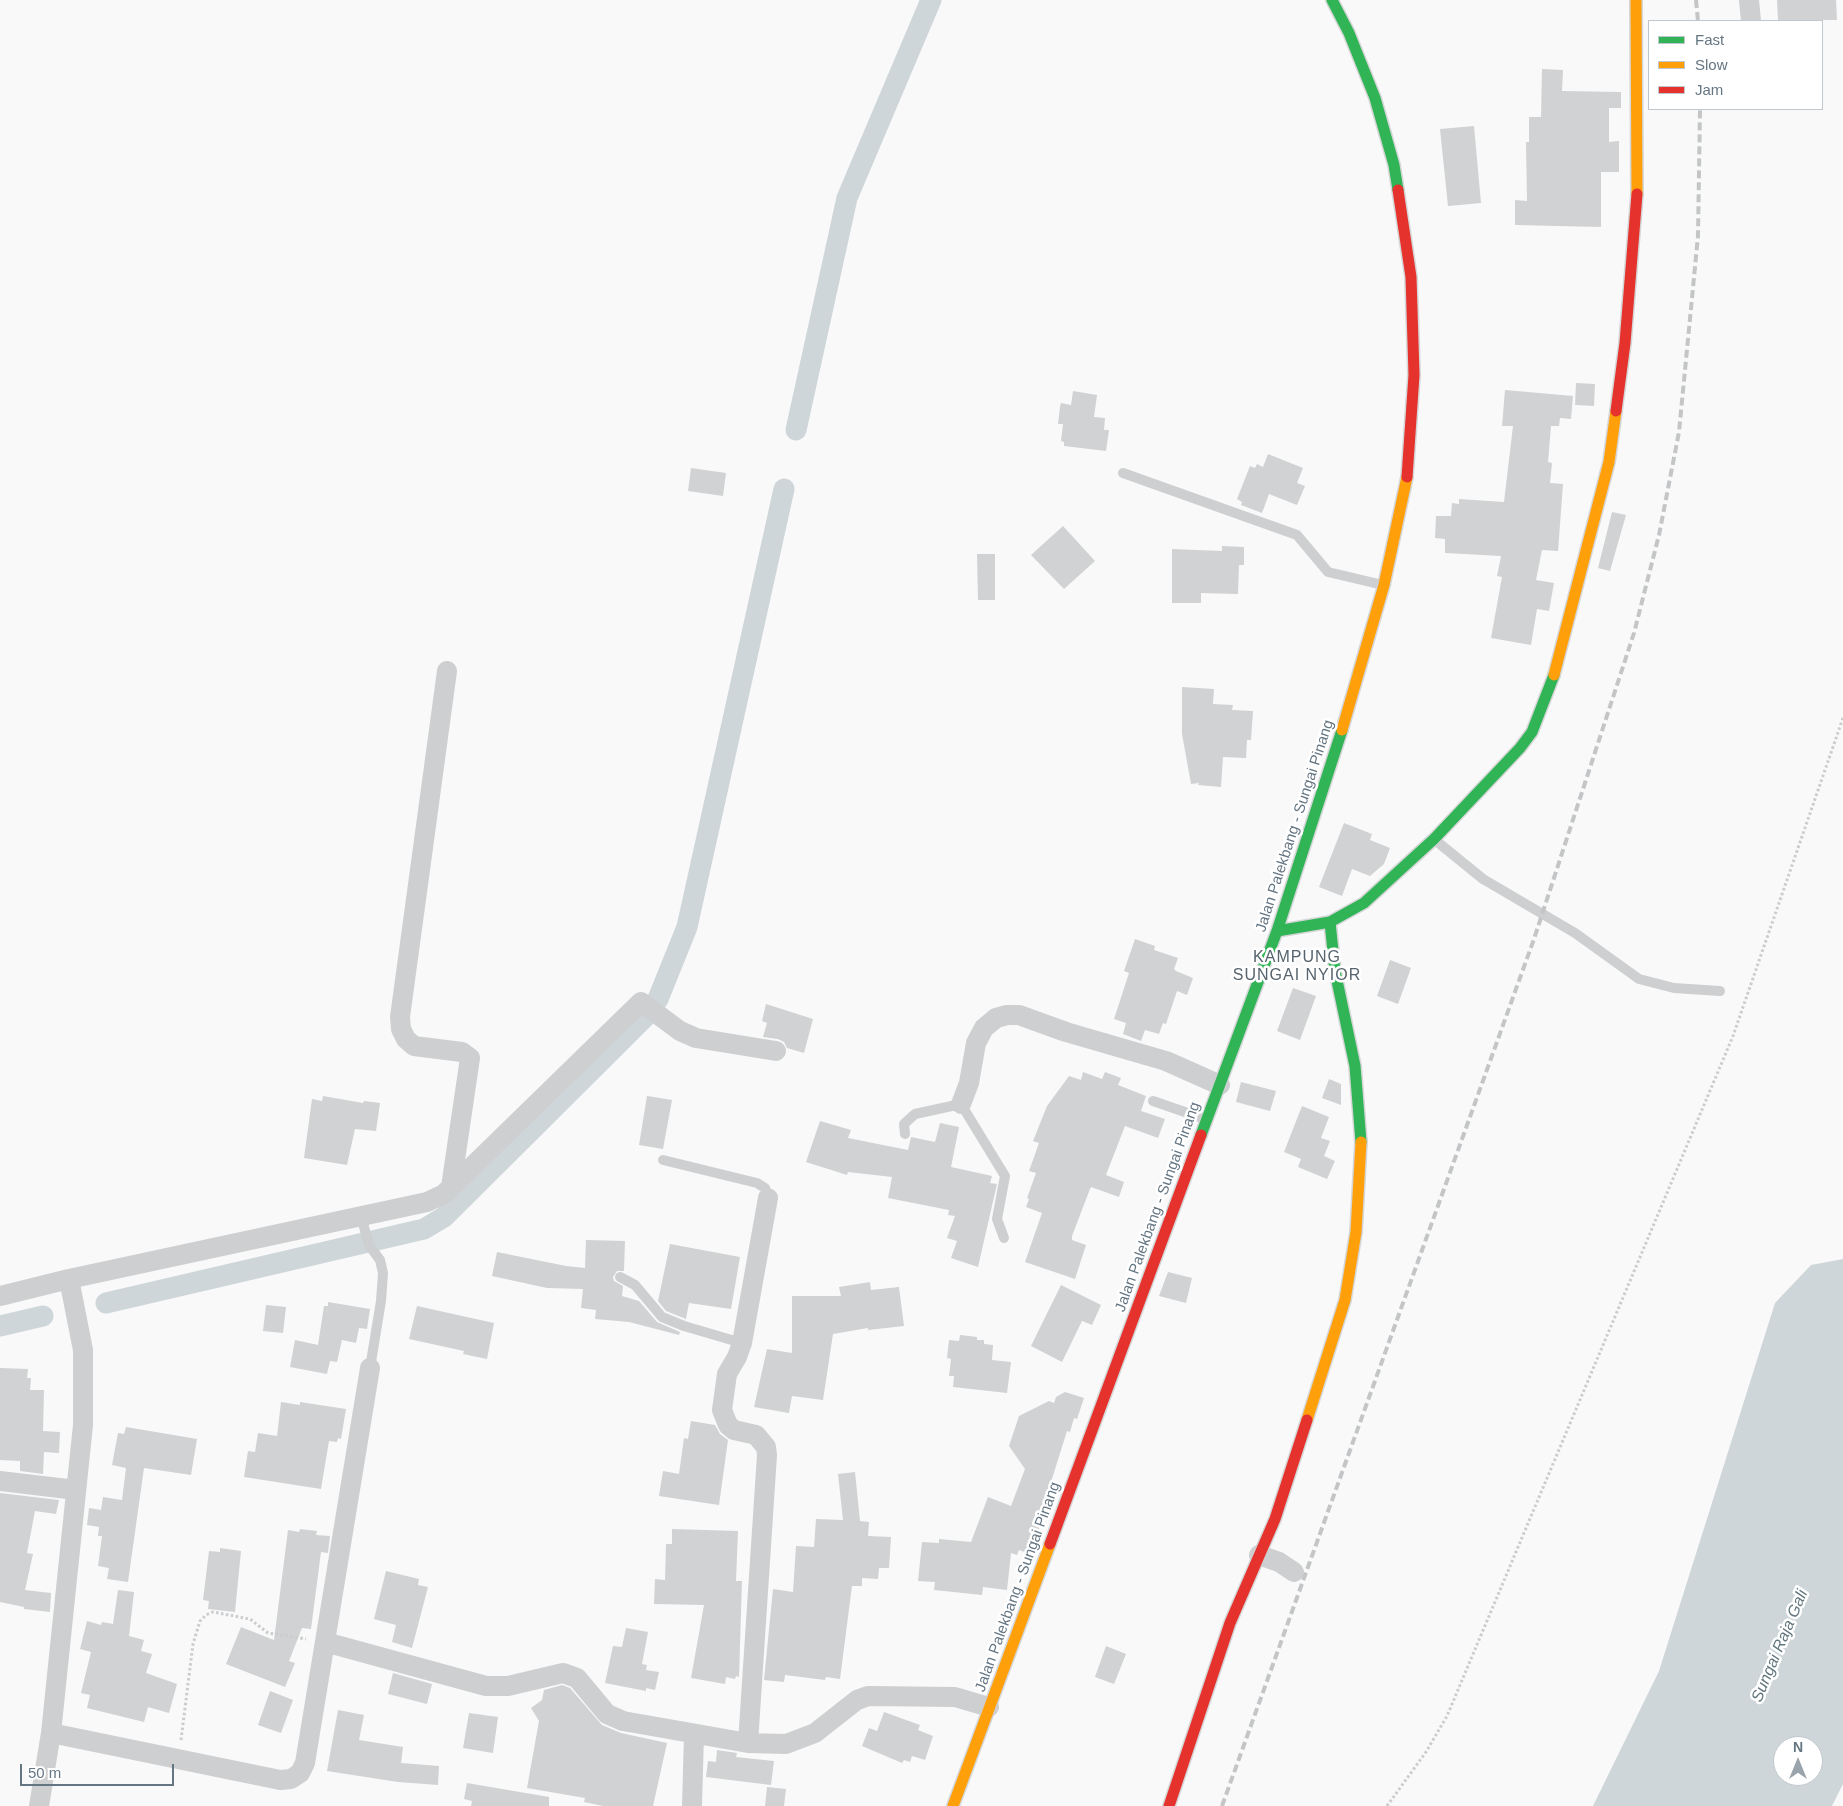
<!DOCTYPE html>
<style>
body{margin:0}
#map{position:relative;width:1843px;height:1806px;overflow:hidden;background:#f9f9f9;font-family:Arial,sans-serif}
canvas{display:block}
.legend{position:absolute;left:1648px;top:20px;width:175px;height:90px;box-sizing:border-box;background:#fff;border:1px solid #c1c8cd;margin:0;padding:6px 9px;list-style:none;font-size:15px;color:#657683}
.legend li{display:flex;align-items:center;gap:10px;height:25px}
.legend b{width:25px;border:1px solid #c1c8cd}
.north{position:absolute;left:1773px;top:1736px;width:50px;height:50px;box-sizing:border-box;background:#fff;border:1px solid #c1c8cd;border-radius:50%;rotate:0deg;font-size:14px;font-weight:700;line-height:20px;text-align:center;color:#657683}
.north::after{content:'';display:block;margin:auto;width:18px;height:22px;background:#99a4ac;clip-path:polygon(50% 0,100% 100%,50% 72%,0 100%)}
.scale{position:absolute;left:20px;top:1764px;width:154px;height:22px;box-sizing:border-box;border:2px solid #657683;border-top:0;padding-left:6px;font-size:15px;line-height:18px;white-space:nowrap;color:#657683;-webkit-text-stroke:4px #fff;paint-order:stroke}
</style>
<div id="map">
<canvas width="1843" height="1806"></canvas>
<ul class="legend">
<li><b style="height:6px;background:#30b455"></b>Fast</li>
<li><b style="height:6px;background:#ff9f0a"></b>Slow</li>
<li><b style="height:6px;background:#e5322d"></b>Jam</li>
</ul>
<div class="north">N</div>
<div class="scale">50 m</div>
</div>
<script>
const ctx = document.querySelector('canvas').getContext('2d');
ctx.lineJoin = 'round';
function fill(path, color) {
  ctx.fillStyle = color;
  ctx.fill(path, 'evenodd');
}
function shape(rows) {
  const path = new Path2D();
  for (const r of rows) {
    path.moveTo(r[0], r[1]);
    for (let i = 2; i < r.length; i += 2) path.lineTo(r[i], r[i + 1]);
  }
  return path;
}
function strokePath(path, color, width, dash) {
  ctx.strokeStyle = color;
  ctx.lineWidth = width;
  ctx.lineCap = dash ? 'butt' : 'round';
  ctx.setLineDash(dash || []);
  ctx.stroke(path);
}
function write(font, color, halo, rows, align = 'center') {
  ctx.font = font + ' Arial,sans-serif';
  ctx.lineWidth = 5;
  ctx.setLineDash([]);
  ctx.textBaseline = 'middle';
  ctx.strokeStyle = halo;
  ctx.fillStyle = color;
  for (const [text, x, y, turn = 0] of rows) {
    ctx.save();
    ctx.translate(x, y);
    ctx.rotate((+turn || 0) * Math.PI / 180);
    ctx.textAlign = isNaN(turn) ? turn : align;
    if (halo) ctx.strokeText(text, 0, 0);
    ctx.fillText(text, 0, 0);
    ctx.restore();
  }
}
const water = shape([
 [1843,1259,1843,1784,1832,1806,1593,1806,1659,1671,1775,1303,1811,1265],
 [1783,1746,1813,1746,1813,1776,1783,1776]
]);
const canal = shape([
 [796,430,847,198,931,0],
 [106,1303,424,1229,444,1217,644,1018,658,999,687,927,784,489],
 [0,1326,43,1316]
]);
const building = shape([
 [1777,0,1836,0,1837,20,1778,20],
 [1542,69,1563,70,1562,91,1621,92,1621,108,1609,108,1609,142,1619,141,1619,172,1601,172,1601,227,1515,225,1515,200,1527,201,1526,142,1529,142,1529,117,1541,117],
 [1474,126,1481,203,1448,206,1440,129],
 [1576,383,1595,384,1594,406,1575,405],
 [1505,390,1573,396,1571,419,1560,418,1559,426,1551,426,1548,462,1552,463,1550,483,1563,484,1558,551,1542,550,1536,580,1554,583,1549,611,1537,609,1531,645,1491,638,1502,577,1497,576,1501,556,1445,553,1445,539,1435,538,1436,516,1451,516,1452,503,1459,504,1459,499,1504,502,1513,426,1502,426],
 [1073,391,1097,395,1094,417,1105,418,1104,430,1109,430,1106,451,1064,446,1064,442,1061,441,1063,424,1058,424,1060,407,1061,403,1071,405],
 [1268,454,1303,468,1297,483,1305,486,1297,505,1269,494,1262,513,1241,505,1242,502,1237,499,1250,466,1255,468,1257,464,1263,467],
 [691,468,726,473,723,496,688,491],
 [1612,512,1626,515,1610,571,1598,568],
 [1063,526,1095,561,1064,589,1031,555],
 [1222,546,1244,547,1244,565,1239,565,1238,594,1201,593,1201,603,1172,603,1172,549,1222,551],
 [977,554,995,554,995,600,978,600],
 [1182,687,1214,689,1213,704,1233,705,1232,710,1253,711,1251,740,1247,740,1246,758,1223,757,1221,787,1198,785,1199,783,1191,784,1182,734],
 [1344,823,1372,834,1370,840,1390,848,1384,864,1370,876,1352,869,1342,896,1319,887],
 [1135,939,1155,946,1154,950,1178,958,1174,969,1176,971,1193,978,1187,995,1177,991,1166,1024,1163,1023,1159,1034,1145,1030,1141,1041,1123,1034,1126,1023,1114,1019,1129,973,1124,971],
 [1390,960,1411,968,1398,1004,1377,996],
 [1293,988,1316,996,1300,1040,1277,1031],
 [766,1004,813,1019,804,1053,787,1048,784,1042,778,1039,763,1037,767,1023,762,1021],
 [1083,1072,1102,1079,1105,1072,1121,1078,1118,1085,1146,1096,1141,1111,1165,1119,1158,1138,1125,1126,1106,1175,1124,1182,1119,1197,1091,1187,1090,1189,1072,1236,1072,1240,1086,1245,1075,1279,1025,1262,1042,1213,1026,1207,1029,1199,1027,1198,1036,1173,1029,1171,1039,1143,1033,1141,1047,1106,1069,1076,1081,1080],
 [1329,1079,1341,1084,1341,1105,1322,1098],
 [1241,1082,1276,1091,1270,1111,1236,1102],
 [323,1096,363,1103,364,1101,380,1103,376,1131,355,1129,347,1165,304,1158,312,1099,322,1101],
 [647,1096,672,1100,663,1149,639,1145],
 [1302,1106,1329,1117,1321,1138,1330,1141,1324,1156,1335,1161,1327,1179,1298,1167,1301,1159,1284,1152],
 [820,1121,851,1130,848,1138,908,1150,911,1137,935,1142,940,1123,959,1127,951,1167,992,1176,990,1183,997,1184,978,1267,951,1258,957,1241,947,1238,955,1216,948,1215,949,1210,888,1198,892,1177,848,1172,847,1175,806,1162],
 [586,1240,625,1241,624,1271,617,1271,613,1277,614,1281,623,1286,622,1296,639,1301,657,1322,680,1332,679,1335,629,1322,595,1319,596,1310,581,1308,583,1289,547,1288,492,1276,497,1252,566,1266,585,1268],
 [670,1244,740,1257,731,1309,689,1303,686,1319,666,1311,658,1301],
 [1168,1272,1192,1278,1186,1303,1159,1296],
 [870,1282,871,1290,899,1287,904,1326,868,1330,868,1328,833,1334,823,1400,792,1396,789,1413,754,1407,767,1349,792,1353,792,1296,841,1296,839,1287],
 [1061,1285,1101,1305,1092,1325,1082,1321,1062,1362,1031,1346],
 [328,1302,370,1309,367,1329,359,1328,356,1343,342,1340,337,1362,330,1361,327,1374,290,1367,295,1340,318,1345,324,1306,328,1306],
 [266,1305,286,1307,283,1333,263,1331],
 [417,1306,494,1323,487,1359,463,1354,464,1351,409,1339],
 [960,1335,977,1337,977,1340,984,1340,984,1344,993,1345,992,1360,1011,1362,1007,1393,953,1387,954,1376,949,1376,951,1359,947,1358,949,1340,959,1341],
 [0,1368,28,1369,27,1378,31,1378,30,1390,44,1390,43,1431,60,1432,59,1453,44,1452,43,1474,20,1471,20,1461,0,1460],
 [1065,1392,1084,1398,1077,1419,1074,1418,1070,1432,1067,1431,1040,1517,1043,1518,1030,1554,1019,1550,1017,1555,1011,1553,1007,1590,983,1587,982,1595,934,1590,935,1582,918,1581,922,1542,939,1543,939,1539,971,1542,988,1497,1011,1506,1025,1469,1009,1446,1019,1416,1049,1401,1054,1403,1056,1397],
 [281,1402,300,1405,300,1402,346,1409,341,1439,338,1438,337,1442,329,1441,321,1489,244,1477,248,1451,255,1452,258,1433,277,1436],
 [691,1421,715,1425,720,1434,728,1440,719,1505,659,1496,663,1471,679,1474,684,1438,688,1439],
 [126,1427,197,1439,191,1475,144,1468,128,1582,107,1579,109,1568,98,1566,102,1536,98,1536,99,1527,87,1525,89,1508,101,1510,103,1497,122,1500,126,1468,112,1465,118,1433,124,1434],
 [855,1472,860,1521,869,1522,868,1536,891,1537,889,1568,879,1568,878,1579,862,1578,862,1586,852,1586,840,1679,826,1677,825,1680,785,1675,784,1682,764,1680,773,1589,793,1592,796,1546,814,1547,816,1519,843,1520,838,1474],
 [0,1493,59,1500,56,1514,35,1511,27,1553,33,1554,25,1590,51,1593,50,1612,24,1609,24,1607,0,1602],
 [300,1529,317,1531,316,1535,330,1536,328,1553,321,1552,311,1629,302,1628,289,1661,295,1663,285,1687,226,1664,241,1627,274,1640,288,1530,299,1532],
 [672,1529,738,1531,736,1581,742,1581,739,1677,736,1676,735,1679,726,1677,725,1684,691,1678,704,1605,654,1604,655,1579,665,1580,666,1544,672,1544],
 [220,1548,241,1551,235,1612,208,1609,209,1601,203,1600,209,1551,220,1552],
 [386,1571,419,1579,418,1585,428,1587,412,1648,392,1642,396,1625,374,1619],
 [118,1590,134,1592,129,1636,144,1640,141,1651,152,1654,146,1673,177,1684,169,1713,148,1707,144,1722,87,1708,90,1695,81,1693,91,1652,80,1649,87,1621,101,1625,102,1622,113,1624],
 [626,1628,648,1632,642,1664,647,1665,646,1670,659,1672,655,1690,646,1688,646,1691,605,1683,613,1646,622,1647],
 [1106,1646,1126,1654,1114,1684,1095,1677],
 [393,1673,432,1684,427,1704,388,1694],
 [562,1685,570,1688,602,1725,621,1733,667,1743,653,1806,603,1806,584,1802,585,1798,527,1788,539,1721,531,1708,542,1700,544,1690],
 [270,1691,293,1700,281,1733,258,1725],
 [338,1710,364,1715,359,1740,403,1747,401,1763,439,1766,438,1785,398,1782,327,1771],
 [884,1712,920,1725,918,1730,933,1736,925,1760,912,1756,910,1762,904,1760,902,1763,862,1746,869,1728,877,1731],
 [469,1713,498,1717,493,1753,463,1748],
 [717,1750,737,1753,736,1757,774,1761,771,1785,706,1777,708,1761,716,1762],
 [467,1783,549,1797,549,1806,471,1806,472,1801,464,1799],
 [767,1787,786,1789,784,1806,765,1806]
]);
const path = shape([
 [181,1740,193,1644,200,1621,206,1615,213,1612,250,1619,268,1633,306,1639],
 [1387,1806,1426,1752,1447,1716,1733,1036,1843,718]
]);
const lane = shape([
 [1123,473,1297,535,1328,572,1383,585],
 [1435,840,1483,879,1575,933,1639,979,1674,988,1720,991],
 [1153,1101,1205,1119],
 [905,1134,904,1124,915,1114,961,1104,1005,1176,997,1219,1004,1238],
 [663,1160,757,1183,765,1188,768,1198],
 [361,1216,369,1245,380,1260,383,1273,381,1301,370,1368],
 [620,1277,635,1285,662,1317,684,1326,742,1343]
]);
const street = shape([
 [1749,0,1751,21],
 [447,671,400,1017,401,1029,406,1039,414,1046,462,1052,470,1058,451,1187],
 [961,1104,969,1083,976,1043,984,1028,996,1018,1007,1015,1019,1015,1066,1032,1166,1061,1220,1085],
 [0,1296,69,1279,427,1202,444,1194,641,1002,680,1031,696,1038,776,1051],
 [0,1481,76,1490],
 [1259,1555,1279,1562,1294,1572],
 [325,1642,486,1686,508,1686,563,1673,577,1678,607,1714,623,1721,748,1743,786,1744,815,1733,857,1700,868,1696,955,1697,989,1707],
 [51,1733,280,1780,291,1779,300,1773,305,1763,370,1368],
 [748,1743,767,1455,766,1447,756,1435,734,1430,728,1425,722,1410,727,1374,737,1357,742,1343,768,1198],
 [39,1806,51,1733,83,1425,83,1350,69,1279],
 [692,1806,694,1734]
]);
const fast = shape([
 [1332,0,1349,33,1375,98,1394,165,1398,190],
 [1330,922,1335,971,1355,1066,1361,1142],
 [1277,931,1330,922,1364,903,1434,839,1520,748,1532,732,1554,675],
 [1201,1135,1277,931,1342,730]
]);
const slow = shape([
 [1636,0,1637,194],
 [1554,675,1609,462,1616,411],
 [1342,730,1384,585,1407,477],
 [1307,1420,1345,1300,1356,1232,1361,1142],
 [953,1806,1050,1544]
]);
const jam = shape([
 [1398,190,1411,277,1414,375,1407,477],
 [1616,411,1625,343,1637,194],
 [1050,1544,1201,1135],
 [1169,1806,1230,1623,1275,1519,1307,1420]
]);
const rail = shape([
 [1696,0,1698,21],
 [1222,1806,1534,939,1634,633,1659,535,1679,432,1698,236,1700,109]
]);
const streetNames = [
 ["Jalan Palekbang - Sungai Pinang",1295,826,-72],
 ["Jalan Palekbang - Sungai Pinang",1158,1207,-70],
 ["Jalan Palekbang - Sungai Pinang",1018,1587,-70]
];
const neighbourhoodNames = [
 ["KAMPUNG",1297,958],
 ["SUNGAI NYIOR",1297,976]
];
const waterNames = [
 ["Sungai Raja Gali",1780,1646,-67]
];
fill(water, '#ced6d9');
strokePath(canal, '#ced6d9', 21);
fill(building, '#d0d2d3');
strokePath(fast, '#d5d6d7', 14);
strokePath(slow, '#d5d6d7', 14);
strokePath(jam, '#d5d6d7', 14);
strokePath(path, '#cbcccd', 3, [2.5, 2.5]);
strokePath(lane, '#cecfd0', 10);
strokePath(street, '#cecfd0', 20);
strokePath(fast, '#30b455', 11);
strokePath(slow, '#ff9f0a', 11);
strokePath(jam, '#e5322d', 11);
strokePath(rail, '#c3c5c6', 4, [8, 4]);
write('15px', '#657683', '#fff', streetNames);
ctx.letterSpacing = '1px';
write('16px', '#57646e', '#fff', neighbourhoodNames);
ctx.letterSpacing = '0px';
write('italic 16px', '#60757c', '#fff', waterNames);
</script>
